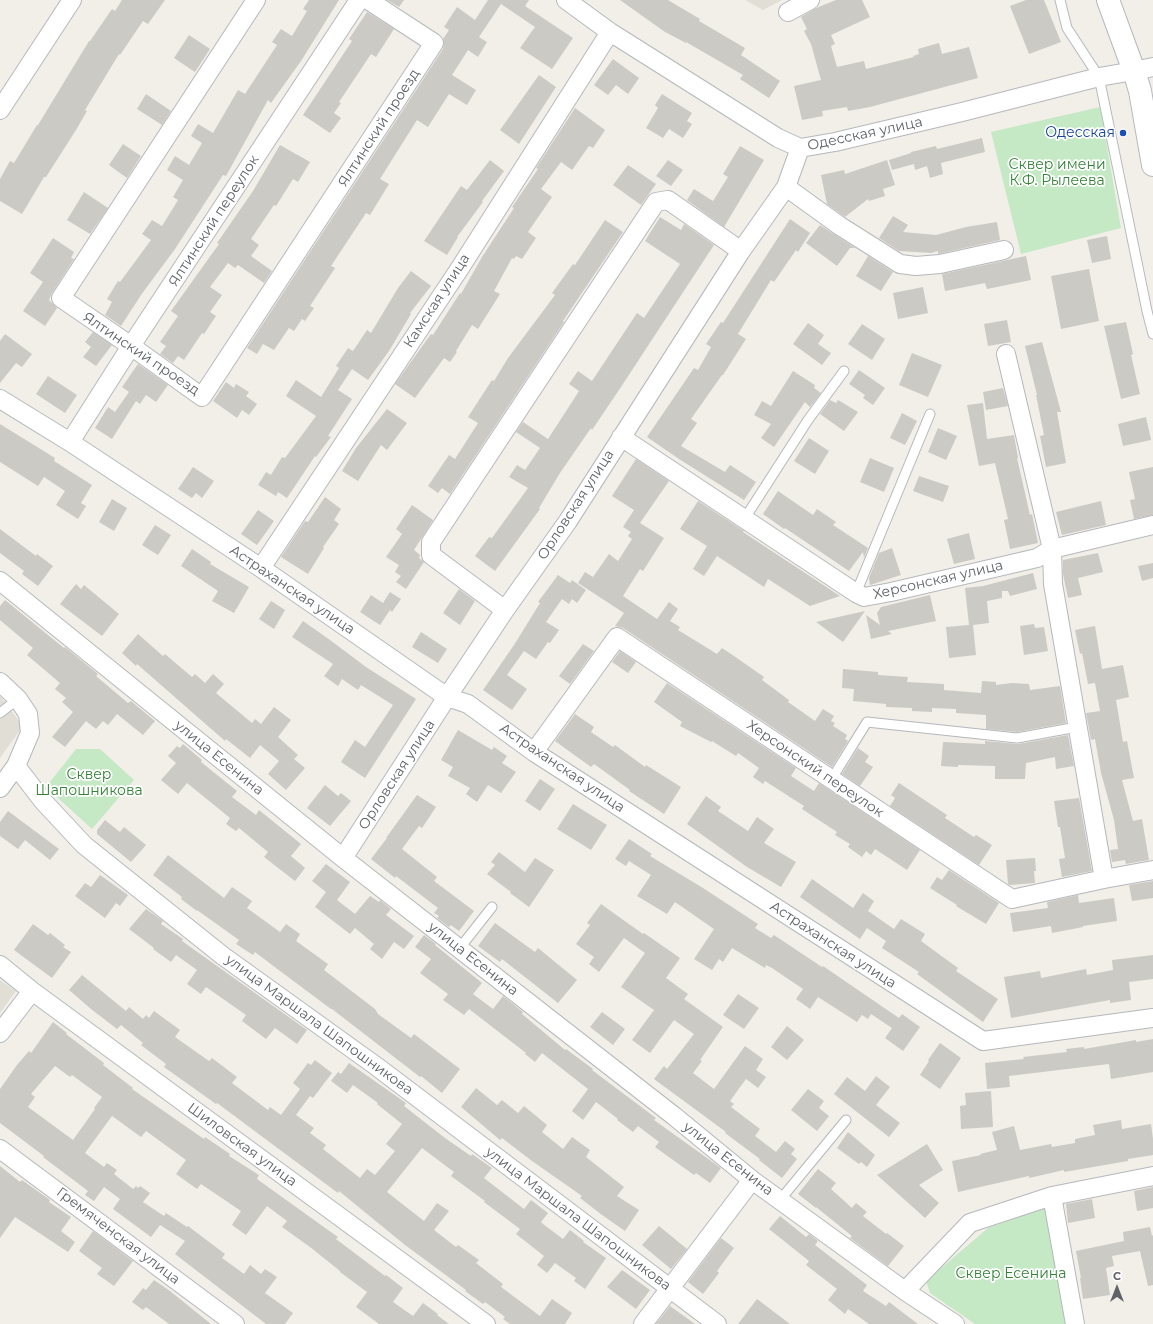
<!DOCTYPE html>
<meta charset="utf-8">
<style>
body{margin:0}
#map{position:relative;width:1153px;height:1324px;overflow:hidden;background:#f1efe8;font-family:Montserrat,sans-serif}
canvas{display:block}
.north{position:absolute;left:1097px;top:1268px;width:40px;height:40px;-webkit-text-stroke:3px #fff;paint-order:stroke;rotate:0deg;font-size:11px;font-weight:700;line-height:16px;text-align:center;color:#5f6368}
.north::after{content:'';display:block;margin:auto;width:14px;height:18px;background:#5f6368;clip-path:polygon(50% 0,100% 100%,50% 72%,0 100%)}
</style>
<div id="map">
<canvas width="1153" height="1324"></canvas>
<div class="north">С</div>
</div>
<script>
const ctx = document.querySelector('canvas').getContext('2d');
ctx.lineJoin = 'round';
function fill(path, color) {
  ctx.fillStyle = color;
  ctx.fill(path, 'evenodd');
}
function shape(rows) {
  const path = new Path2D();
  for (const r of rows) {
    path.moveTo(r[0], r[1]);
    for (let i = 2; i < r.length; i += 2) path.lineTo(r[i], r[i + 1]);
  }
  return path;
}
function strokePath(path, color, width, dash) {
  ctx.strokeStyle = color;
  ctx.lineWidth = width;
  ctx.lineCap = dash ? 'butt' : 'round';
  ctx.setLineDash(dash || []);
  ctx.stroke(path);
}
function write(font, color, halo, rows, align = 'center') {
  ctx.font = font + ' Montserrat,sans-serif';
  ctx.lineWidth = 3.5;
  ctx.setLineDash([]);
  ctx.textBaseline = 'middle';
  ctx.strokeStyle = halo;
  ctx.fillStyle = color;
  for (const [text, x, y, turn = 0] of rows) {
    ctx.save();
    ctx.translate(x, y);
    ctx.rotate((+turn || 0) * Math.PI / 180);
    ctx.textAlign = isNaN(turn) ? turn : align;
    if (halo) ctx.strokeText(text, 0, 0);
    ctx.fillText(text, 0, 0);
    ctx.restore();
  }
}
const education = shape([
 [745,0,782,0,763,10],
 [0,696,23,726,0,758],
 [0,980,16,991,0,1013]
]);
const green = shape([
 [1100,107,1121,228,1021,254,991,132],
 [76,749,100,749,134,780,92,829,46,787],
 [1050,1206,1071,1324,975,1324,930,1293,926,1281,988,1228]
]);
const building = shape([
 [122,0,165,0,148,24,143,21,120,55,119,54,85,110,87,111,76,130,46,177,44,177,22,214,0,201,0,179,10,161,14,163,37,125,38,125,89,41,90,41,112,9,115,11],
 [309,0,339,0,301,61,271,103,268,100,226,176,223,175,175,249,141,295,121,326,105,315,112,302,107,299,118,281,120,282,151,240,142,234,152,220,162,226,178,200,173,197,183,180,167,170,175,156,189,165,202,143,191,136,198,124,213,133,238,90,245,94,277,45,272,42,281,29,292,36,307,11,303,9],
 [387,0,404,0,399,7],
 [488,0,529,0,525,6,573,38,552,69,520,48,535,27,501,4,479,37,487,42,478,57,468,50,452,75,476,90,467,105,449,94,428,127,417,120,380,179,389,184,370,215,366,213,331,266,335,268,310,306,314,308,305,321,302,319,294,331,289,328,274,350,263,344,257,354,247,348,443,49,444,44,443,39,449,30,444,27,457,7,475,20],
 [620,0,668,0,700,19,699,21,745,48,741,55,780,81,769,98,740,79,743,75,686,42,686,43,665,32],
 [836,0,862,0,870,17,831,35,835,44,831,46,837,67,864,61,866,69,914,57,913,56,919,54,918,49,939,43,942,54,969,47,978,78,870,107,848,111,847,107,822,111,823,116,802,120,794,86,821,80,811,44,804,31,807,29,801,17,816,8],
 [1026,0,1044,0,1061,42,1029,54,1010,6],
 [367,12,394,29,376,57,371,54,339,102,341,103,334,113,341,118,330,133,303,115,352,41,349,39],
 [189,35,210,49,195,72,174,58],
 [613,59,639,78,628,94,616,85,608,95,594,85],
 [539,75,556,87,519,144,500,130],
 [146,94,171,111,162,125,137,109],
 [662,94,692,113,687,121,692,124,683,138,669,129,663,138,646,128,658,108,655,105],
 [575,108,605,130,593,148,589,146,572,170,561,162,541,189,552,197,528,232,536,238,522,259,516,256,514,259,512,258,494,291,500,294,478,329,472,325,456,351,457,352,450,362,444,358,415,398,395,384,431,334,433,335,460,293,461,294,482,257,514,208,512,207,538,169,536,168],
 [982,138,985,152,941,163,943,174,930,178,927,166,915,170,914,164,892,170,889,160,911,153,911,152,936,146,937,149],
 [123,144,141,156,127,178,109,165],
 [280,145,310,162,298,182,293,179,276,206,274,205,251,239,259,245,251,256,272,271,264,283,238,265,235,268,228,263,210,287,222,295,210,312,216,316,204,334,202,333,184,360,178,356,173,363,160,354,166,346,160,342,178,316,171,311,219,244,217,243,253,191],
 [740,146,764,160,724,227,687,200,694,189,713,201,728,177,723,174],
 [490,160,504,171,482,201,483,202,457,237,458,237,447,255,424,241,461,186,467,190],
 [668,160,683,170,671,186,656,176],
 [887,160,895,185,883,189,885,196,869,201,868,199,845,217,827,204,821,175,844,170,845,174],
 [628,165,656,184,641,205,613,185],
 [84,192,108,208,90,234,67,220],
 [893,216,908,225,903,232,936,235,966,227,997,222,1000,240,938,254,938,251,931,253,899,251,879,238],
 [660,217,681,230,684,224,714,245,621,387,592,430,591,428,560,473,539,508,540,509,495,571,475,556,489,537,492,538,528,488,509,477,517,465,525,470,540,448,516,432,523,422,548,439,579,391,569,384,578,371,592,381,637,313,644,318,680,264,645,241],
 [790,219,810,233,798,252,796,250,774,282,771,280,738,334,746,339,723,375,722,375,691,419,697,423,681,446,725,472,730,465,756,482,744,500,679,459,647,437,694,368,698,370,711,347,706,344,721,322,723,323],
 [605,220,623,232,563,321,564,322,450,494,442,488,438,493,428,486,449,455,455,459,478,423,468,417,492,380,494,381,508,358,555,295,552,293,573,264,575,265],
 [820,225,855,248,850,248,837,266,806,243],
 [1107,236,1111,259,1092,263,1087,240],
 [53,238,74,252,71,258,74,259,52,293,49,300,57,308,45,326,23,311,43,282,30,273],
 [868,256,893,272,881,291,856,276],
 [1026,256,1031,280,987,289,985,283,945,291,942,274],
 [1089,269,1099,321,1061,329,1051,276],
 [411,271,431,286,410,313,411,314,389,351,368,380,352,369,338,390,352,399,328,436,331,437,316,457,315,456,287,498,278,492,276,496,258,485,266,472,271,475,282,457,285,458,316,416,286,396,296,380,321,397,339,368,336,366,348,348,353,351,367,330,371,333,398,288],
 [923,287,928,313,898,319,893,293],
 [1007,320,1011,342,988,346,984,324],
 [1126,322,1133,354,1131,355,1140,394,1121,399,1104,326],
 [808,323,824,335,818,344,831,353,822,365,793,344],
 [862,324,885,339,872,360,848,344],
 [93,332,112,345,96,366,83,357,91,347,85,342],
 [5,334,32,354,22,367,16,363,0,383,0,341],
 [1042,342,1061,412,1057,412,1066,463,1046,467,1040,436,1044,435,1036,395,1037,395,1025,346],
 [912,353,942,365,928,397,899,385],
 [138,364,168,385,156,402,146,395,140,404,136,401,112,439,95,428,108,407,115,412,129,392,122,387],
 [859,370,885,388,873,405,863,398,865,395,849,384],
 [793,371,815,385,814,388,821,393,810,407,805,402,774,447,761,438,771,424,754,415,762,401,771,406],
 [48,376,77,395,65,413,36,394],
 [226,382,234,388,236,384,249,392,246,396,257,404,249,415,242,410,237,418,213,401],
 [1003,388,1008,406,986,410,983,392],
 [830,400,836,403,838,400,858,412,844,431,820,414],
 [983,403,987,439,1014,435,1018,458,1017,458,1030,515,1032,514,1038,543,1010,549,1004,520,1008,519,995,463,979,466,967,405],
 [387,409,407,423,387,450,381,445,358,481,342,471,356,448],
 [902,413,917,421,905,445,890,438],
 [1146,417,1151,440,1123,446,1118,424],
 [0,424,55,458,54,461,92,485,81,503,86,506,78,519,56,505,65,491,44,477,38,486,0,462],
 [938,428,957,436,946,460,928,452],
 [809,438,829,451,815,474,794,461],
 [870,458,894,468,884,492,860,482],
 [636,459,669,481,640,523,664,538,643,571,640,569,623,596,657,619,669,602,678,609,670,621,680,627,678,630,717,654,722,648,734,656,764,677,762,680,789,700,788,702,815,721,823,709,834,716,831,721,835,723,833,726,847,735,845,739,848,741,832,767,623,628,615,626,624,613,578,583,585,572,593,577,609,554,618,561,632,539,628,536,631,532,623,527,634,510,612,496],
 [193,467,214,481,202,498,196,493,192,498,178,489],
 [1153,467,1153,515,1134,519,1130,500,1135,499,1129,472],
 [919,476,949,486,943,502,913,491],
 [778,491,813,515,817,509,836,522,833,525,868,548,864,558,863,552,849,571,785,528,784,529,763,514],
 [325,497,341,509,334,520,339,524,323,547,324,548,308,574,281,557,305,521,308,522],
 [112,499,127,508,114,531,99,522],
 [698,501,744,531,743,532,840,596,810,606,768,579,764,587,717,556,704,576,693,569,707,546,680,529],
 [1101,501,1106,525,1062,535,1056,512],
 [412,505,433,520,414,550,420,555,419,558,424,562,406,589,396,582,401,576,395,572,399,565,386,557,402,534,396,529],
 [258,510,274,521,257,545,241,534],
 [155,525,171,535,158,555,142,545],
 [0,529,36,556,37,554,53,566,38,586,22,574,24,571,0,553],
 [969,533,975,559,954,564,947,539],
 [892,548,901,575,870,585,869,578,879,553],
 [192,549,211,562,210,564,249,587,234,613,212,601,218,591,181,566],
 [1098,553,1103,572,1078,578,1082,595,1068,598,1063,574,1063,560],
 [1153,563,1153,578,1142,581,1138,566],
 [1033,573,1037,589,1010,596,1008,591,1002,591,1002,598,987,601,989,623,973,625,976,655,949,658,946,627,969,625,965,588,983,586],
 [558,575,570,583,572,580,586,590,577,603,572,599,569,604,562,599,546,622,559,630,550,643,548,642,536,659,524,651,507,675,527,689,512,710,483,690,514,645,540,603,538,602],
 [76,584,81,589,84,585,119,614,102,636,60,604],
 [459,589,475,601,460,625,443,613],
 [390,592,401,599,392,612,390,610,380,625,360,612,371,595,383,603],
 [930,595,936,621,888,631,892,634,871,639,866,615,880,625,877,613,881,607],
 [5,600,64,648,65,647,98,674,96,676,128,703,131,701,155,721,143,735,117,714,108,725,103,721,96,729,86,721,65,747,52,737,73,712,62,702,66,698,55,689,60,683,27,655,33,648,0,620,0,606],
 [271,601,285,610,274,629,259,619],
 [865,611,843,642,816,622],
 [303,621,330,640,366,667,416,699,365,778,341,762,355,740,365,747,393,705,361,685,358,690,342,679,338,686,324,676,333,664,292,637],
 [1034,624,1035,628,1044,627,1048,651,1024,655,1020,626],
 [1095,626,1102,669,1123,665,1129,697,1116,700,1123,742,1127,741,1134,778,1122,780,1133,821,1142,819,1149,860,1126,864,1125,860,1112,862,1110,850,1118,849,1114,820,1101,773,1095,739,1091,740,1086,713,1100,711,1095,683,1088,684,1082,653,1080,654,1075,630],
 [421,632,447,649,438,663,412,647],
 [138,634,163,656,165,654,192,677,195,674,205,683,213,674,224,684,216,693,252,723,255,719,261,724,274,707,291,720,278,737,298,755,294,759,305,768,286,790,268,774,279,761,260,745,250,758,226,739,225,741,137,664,136,666,122,653],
 [583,644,594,651,570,684,559,676],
 [620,651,636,662,628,673,612,662],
 [843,669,878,672,878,675,908,677,907,682,944,684,944,690,981,693,982,681,996,682,996,685,1012,683,1029,684,1030,690,1060,686,1066,723,1017,732,986,729,986,715,956,713,956,709,932,708,932,712,912,711,912,708,886,707,886,704,853,701,854,689,842,688],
 [667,683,796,768,791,776,814,791,819,783,920,850,907,870,875,849,871,855,866,851,862,857,848,847,850,844,835,835,837,832,802,809,804,806,765,781,763,784,753,777,759,768,738,753,736,756,712,741,711,742,680,726,682,722,654,702],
 [575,714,594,727,591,732,613,747,615,745,645,767,646,765,681,787,664,814,629,791,630,790,594,764,591,767,555,741],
 [458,730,492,750,494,747,507,756,502,763,516,772,501,793,488,785,477,802,466,794,470,788,448,776,453,767,441,760],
 [1068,735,1074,766,1056,769,1055,757,1026,763,1025,779,995,779,995,766,958,765,958,767,941,766,943,742,985,744,985,741,1018,744],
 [183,744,202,760,201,762,237,791,232,797,256,815,259,810,301,844,291,856,305,868,295,881,264,857,268,852,239,828,236,831,226,824,230,818,187,783,178,794,161,780,176,763,168,756,177,746,180,748],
 [858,748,869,756,865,762,873,767,860,786,842,774],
 [540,779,555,789,540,811,525,801],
 [899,783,947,815,945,818,974,837,976,835,992,845,979,865,890,806,895,798,891,795],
 [325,785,338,796,341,793,351,801,330,826,307,808],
 [417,795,436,807,422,828,419,826,402,849,437,877,434,881,474,911,459,931,451,925,449,927,437,918,439,916,434,913,438,908,396,876,395,878,371,859,387,838,386,838],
 [706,796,721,807,718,811,748,831,757,817,774,829,764,843,796,862,781,887,747,867,687,824],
 [1079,798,1092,871,1062,877,1059,859,1065,858,1060,827,1058,827,1054,801],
 [573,804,607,825,591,850,557,829],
 [8,811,59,849,50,860,25,840,18,849,0,836,0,822],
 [105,820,120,832,124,827,146,845,131,862,97,834,97,830],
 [629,839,652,854,650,856,703,888,758,924,755,928,771,938,774,935,822,967,823,966,899,1018,902,1014,920,1027,903,1051,885,1038,892,1028,871,1014,868,1019,862,1015,857,1022,818,997,810,1009,796,999,803,989,772,968,766,965,765,968,732,948,723,962,719,959,712,970,694,959,714,929,675,902,667,914,637,896,651,875,629,861,626,866,615,859],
 [499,852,525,872,535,858,554,870,529,907,510,893,511,892,487,874,495,865,491,862],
 [168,855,224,898,232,887,252,901,247,908,280,932,286,924,300,934,296,941,328,964,324,970,375,1009,378,1014,411,1038,414,1034,460,1069,442,1093,421,1076,420,1077,332,1009,331,1009,276,968,255,952,253,955,236,944,239,940,197,910,197,911,181,899,182,897,153,875],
 [1035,858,1036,871,1034,871,1035,883,1010,885,1008,884,1006,860],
 [326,864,350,882,337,900,355,914,370,896,379,902,380,900,391,909,386,915,414,936,404,949,394,942,382,959,370,949,374,944,355,928,350,934,315,907,326,892,312,881],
 [949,870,999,903,986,924,956,906,957,905,930,888,937,877,942,880],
 [100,875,128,895,120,906,116,903,105,918,75,896,85,883,91,887],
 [812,879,853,908,863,893,874,901,868,911,894,929,901,919,925,934,921,941,958,968,956,971,998,999,983,1022,917,974,919,972,882,948,886,941,867,928,860,939,800,897],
 [1153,881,1153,898,1132,901,1129,885],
 [1078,895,1079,903,1114,898,1117,921,1083,926,1083,927,1052,933,1051,926,1013,932,1010,913,1048,908,1047,902],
 [601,904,643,934,644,933,680,958,666,978,688,994,684,999,723,1027,700,1060,702,1061,693,1073,714,1089,745,1046,763,1059,756,1070,766,1077,758,1088,746,1079,730,1101,734,1104,731,1107,760,1129,755,1136,776,1152,785,1141,795,1149,791,1154,797,1159,782,1178,759,1160,760,1159,725,1133,726,1132,654,1079,664,1066,667,1069,694,1034,674,1020,650,1053,632,1040,654,1010,621,987,645,953,624,938,599,972,589,964,594,957,576,944,590,925,587,923],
 [146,909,163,921,161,924,183,939,182,941,307,1030,297,1044,275,1028,266,1039,242,1021,246,1015,206,987,201,994,187,984,197,970,176,955,171,962,153,949,154,948,129,929],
 [495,923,535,952,538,948,577,980,558,1003,502,959,500,962,478,946],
 [33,924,48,935,50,933,65,945,63,947,71,952,52,978,14,950],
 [424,935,436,944,435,945,482,983,473,994,493,1009,503,996,523,1012,522,1014,565,1050,566,1049,593,1069,592,1070,656,1118,654,1120,721,1168,710,1183,696,1173,694,1175,655,1147,659,1142,638,1126,633,1132,617,1120,618,1119,596,1102,583,1120,572,1111,588,1089,542,1053,535,1062,525,1054,526,1053,469,1009,464,1015,443,1000,448,994,420,973,431,959,415,947],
 [1153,955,1153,979,1129,982,1131,1000,1110,1003,1110,1000,1011,1018,1004,977,1040,971,1041,978,1086,969,1087,975,1113,970,1112,960],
 [82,975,126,1011,129,1007,143,1019,146,1015,149,1018,154,1011,180,1030,175,1037,209,1061,212,1058,237,1077,232,1083,268,1110,270,1107,281,1115,300,1089,293,1083,308,1063,311,1065,315,1060,332,1073,313,1098,310,1096,296,1115,314,1128,310,1133,326,1145,323,1149,360,1178,367,1169,375,1175,395,1151,386,1144,402,1124,377,1104,378,1103,353,1085,347,1093,331,1081,338,1072,341,1074,349,1063,406,1103,404,1106,445,1138,471,1156,472,1154,492,1168,484,1178,524,1209,531,1200,548,1213,541,1222,543,1224,563,1239,570,1230,584,1241,583,1242,606,1258,585,1289,574,1281,576,1278,555,1263,547,1273,537,1265,544,1256,516,1234,520,1229,484,1202,485,1201,451,1176,454,1172,422,1148,387,1192,424,1221,437,1203,449,1211,434,1230,456,1247,458,1245,479,1260,476,1263,503,1284,501,1287,540,1316,552,1299,572,1313,565,1324,510,1324,503,1319,505,1317,485,1302,483,1304,465,1291,466,1290,405,1245,339,1191,338,1193,217,1103,216,1104,164,1067,166,1064,141,1045,143,1043,121,1025,117,1029,91,1009,69,990],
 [738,994,759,1008,744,1029,723,1015],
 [602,1012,625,1029,613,1045,590,1027],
 [53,1022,67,1033,66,1034,104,1063,103,1065,133,1088,132,1089,204,1139,205,1137,230,1154,229,1156,259,1175,257,1179,328,1230,338,1237,336,1239,385,1276,386,1275,403,1288,393,1302,413,1316,423,1303,438,1314,437,1315,449,1324,379,1324,356,1307,367,1292,340,1272,340,1271,310,1247,282,1227,287,1221,267,1206,246,1235,232,1225,241,1211,201,1184,197,1189,176,1174,186,1160,146,1131,141,1137,112,1116,85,1153,104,1167,107,1163,117,1170,114,1174,133,1189,136,1186,138,1188,140,1186,150,1193,143,1202,164,1216,166,1213,187,1227,188,1226,225,1254,222,1258,244,1274,250,1265,261,1274,265,1269,277,1277,265,1293,293,1313,285,1324,266,1324,175,1254,185,1241,160,1225,151,1237,113,1209,120,1199,104,1187,94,1201,85,1195,88,1191,43,1157,44,1156,0,1123,0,1089,17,1065,29,1051,31,1053],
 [55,1066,70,1077,72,1075,102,1097,94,1108,95,1109,73,1140,28,1107,35,1097,31,1094],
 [787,1026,804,1040,787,1060,771,1047],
 [1153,1039,1153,1072,1111,1079,1109,1064,1009,1076,1010,1087,987,1089,985,1063,1024,1059,1023,1057,1067,1052,1066,1049,1084,1047,1084,1049,1136,1040,1136,1042],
 [940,1043,961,1058,940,1089,920,1075,929,1061,928,1060],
 [876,1076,890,1087,876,1105,900,1123,889,1137,834,1094,847,1077,865,1091],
 [476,1088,497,1105,502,1100,518,1113,524,1106,547,1125,542,1132,563,1149,572,1137,590,1150,586,1157,624,1187,617,1196,639,1210,625,1231,602,1215,580,1198,582,1196,532,1161,502,1138,500,1140,461,1107],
 [808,1089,824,1101,819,1108,829,1116,817,1131,791,1110],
 [991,1091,993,1127,961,1129,960,1106,966,1105,965,1093],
 [1121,1120,1122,1129,1151,1124,1153,1139,1153,1155,1128,1159,1128,1161,1064,1172,1064,1170,1029,1178,1029,1176,958,1192,952,1161,981,1155,980,1154,997,1150,992,1132,1014,1126,1020,1150,1051,1144,1052,1147,1075,1143,1075,1139,1095,1135,1093,1125],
 [848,1132,875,1155,867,1167,861,1162,859,1164,837,1148],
 [927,1144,943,1170,919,1185,939,1203,925,1218,877,1175],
 [0,1166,20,1182,22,1180,50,1200,49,1202,71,1217,61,1231,75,1242,68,1252,15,1217,0,1238],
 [818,1169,836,1183,831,1189,852,1208,856,1203,867,1212,863,1216,886,1234,887,1233,904,1246,888,1266,850,1238,852,1236,816,1207,816,1208,798,1194],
 [1153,1187,1153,1208,1137,1211,1134,1191],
 [1092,1199,1095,1218,1068,1223,1066,1204],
 [780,1216,806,1237,809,1234,818,1241,815,1245,867,1285,863,1291,886,1306,889,1302,918,1324,869,1324,848,1309,845,1314,828,1300,837,1289,806,1265,809,1261,769,1229],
 [659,1226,687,1249,671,1269,642,1245],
 [1150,1227,1152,1236,1153,1235,1153,1285,1148,1286,1140,1251,1112,1256,1114,1266,1106,1268,1110,1295,1083,1299,1080,1278,1081,1278,1076,1251,1124,1241,1123,1232],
 [93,1231,133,1261,114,1286,97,1274,102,1268,79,1251],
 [721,1238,734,1248,717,1271,719,1273,703,1294,688,1282],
 [622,1270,650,1290,636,1309,607,1287],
 [154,1280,170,1291,211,1324,169,1324,146,1307,143,1310,132,1302,143,1288,146,1290],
 [757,1299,790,1324,738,1324],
 [670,1306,695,1324,656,1324]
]);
const service = shape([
 [1060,0,1067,28,1099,77,1147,311,1153,334],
 [745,518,808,420,844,371],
 [856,593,930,414],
 [0,713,18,699],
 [831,780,867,722,1017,738,1077,727],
 [459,949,492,907],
 [780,1200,846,1120]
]);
const minor = shape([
 [256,0,61,298,131,346,202,397,434,43,368,0],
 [566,0,610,32,778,138,800,148,835,142,962,112,1099,77,1134,71,1153,67],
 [788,12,810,0],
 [0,110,72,0],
 [786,187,840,226,900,264,916,266,940,264,1004,250],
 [1006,354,1052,549,1053,584,1104,879],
 [0,399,70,442,261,568,447,697,468,704,534,752,983,1041,1153,1018],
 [621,437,856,593,864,597,891,592,1037,558,1052,549,1153,525],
 [70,442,131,346,359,0],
 [261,568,460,268,610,32],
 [0,581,343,858,674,1116,752,1180,905,1291,955,1324],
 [505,610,431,555,431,542,656,202,668,200,741,251],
 [0,682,18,699,28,714,30,733,16,766,0,788],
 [534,752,617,637,1012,899,1104,879,1153,870],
 [16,766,43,801,84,845,223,956,376,1066,717,1324],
 [343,858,447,697,505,610,568,521,741,251,786,187,800,148],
 [0,965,32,991,486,1324],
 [0,1033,32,991],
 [0,1149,235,1324],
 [1052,1196,1075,1324],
 [905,1291,970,1223,1052,1196,1153,1176],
 [643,1324,752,1180]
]);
const tertiary = shape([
 [1108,0,1134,71,1140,91,1153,165]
]);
const markers = [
 [1123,133,4,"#1a4fb4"]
];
const streetNames = [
 ["Ялтинский проезд",379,128,-57],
 ["Одесская улица",865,134,-12],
 ["Ялтинский переулок",214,221,-57],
 ["Камская улица",437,301,-57],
 ["Ялтинский проезд",141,354,34],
 ["Орловская улица",576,505,-57],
 ["Херсонская улица",938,580,-13],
 ["Астраханская улица",292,590,34],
 ["улица Есенина",219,758,39],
 ["Астраханская улица",562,768,34],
 ["Херсонский переулок",815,769,34],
 ["Орловская улица",397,775,-57],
 ["Астраханская улица",833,945,33],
 ["улица Есенина",473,959,38],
 ["улица Маршала Шапошникова",319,1025,36],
 ["Шиловская улица",242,1145,36],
 ["улица Есенина",728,1159,38],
 ["улица Маршала Шапошникова",578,1219,37],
 ["Гремяченская улица",118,1236,37]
];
const transitNames = [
 ["Одесская",1115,133]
];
const parkNames = [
 ["Сквер имени",1057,165],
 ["К.Ф. Рылеева",1057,181],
 ["Сквер",89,775],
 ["Шапошникова",89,791],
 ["Сквер Есенина",1011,1274]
];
fill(education, '#e1ded6');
fill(green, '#c5e8c5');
fill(building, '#cccac5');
strokePath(service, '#b5b8bc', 11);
strokePath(minor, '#b5b8bc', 20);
strokePath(tertiary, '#b5b8bc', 24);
strokePath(service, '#fff', 9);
strokePath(minor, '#fff', 18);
strokePath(tertiary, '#fff', 22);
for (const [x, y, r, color] of markers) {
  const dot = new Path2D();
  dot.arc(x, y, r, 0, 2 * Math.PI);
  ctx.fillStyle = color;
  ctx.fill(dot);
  strokePath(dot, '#fff', 1.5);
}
write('14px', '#5f6368', '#fff', streetNames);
write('14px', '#164399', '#fff', transitNames, 'right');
write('14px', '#348238', '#fff', parkNames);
</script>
